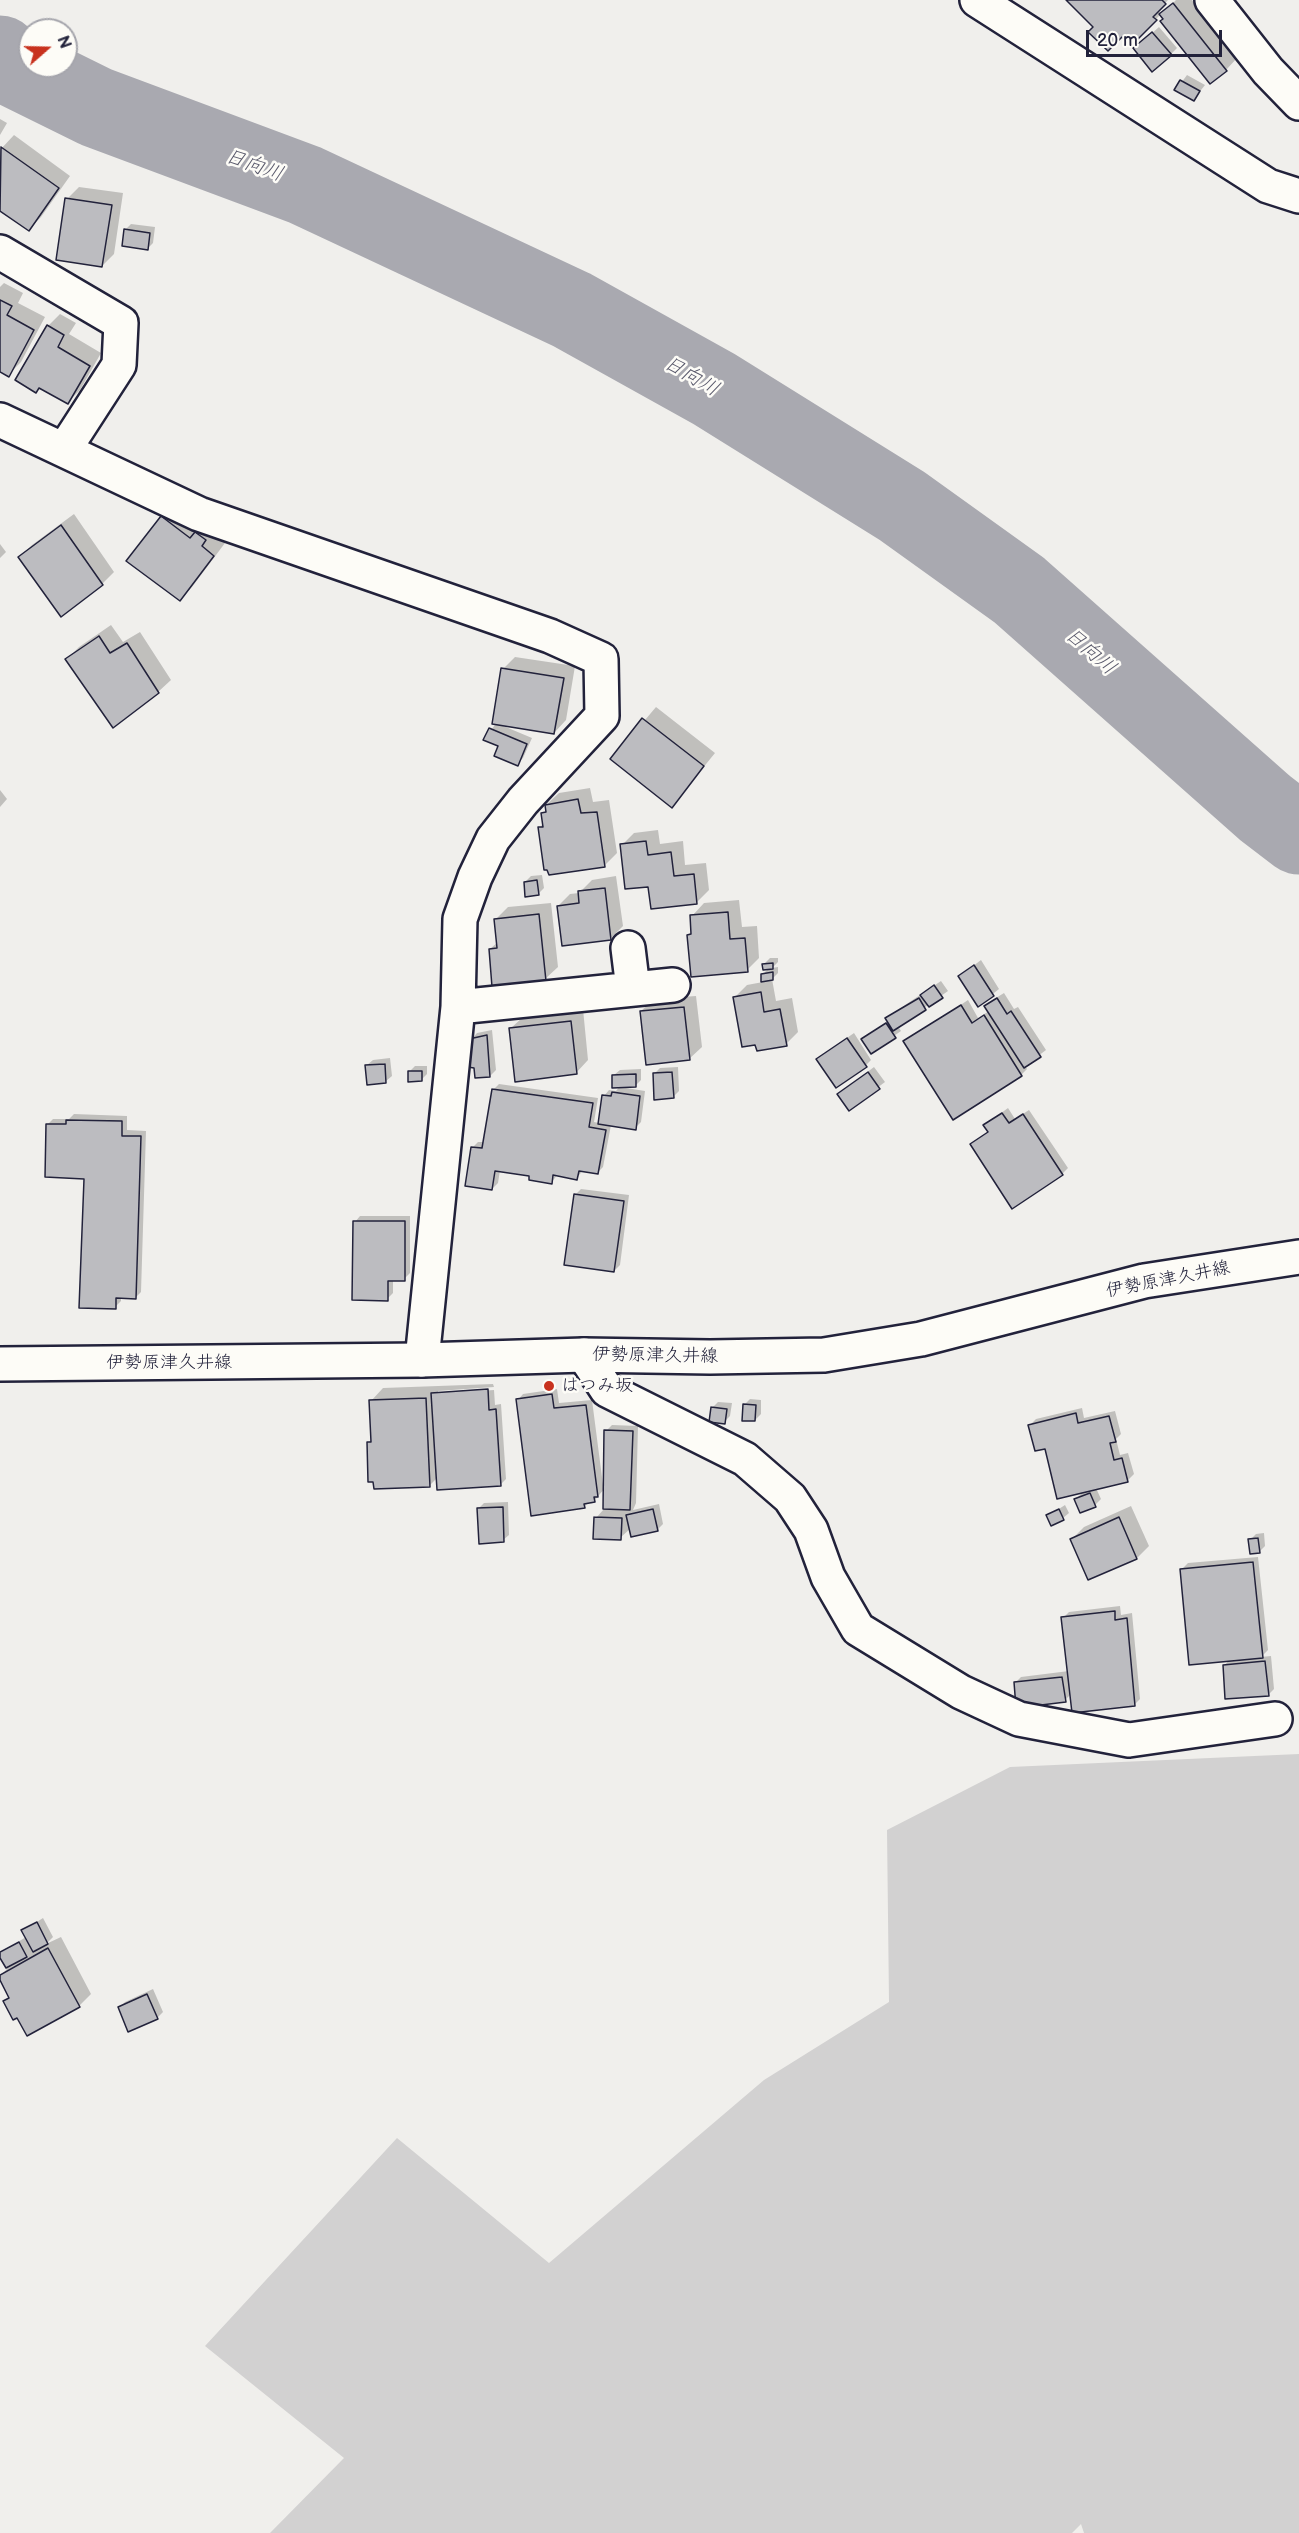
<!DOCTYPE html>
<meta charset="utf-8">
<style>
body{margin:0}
#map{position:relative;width:1299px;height:2533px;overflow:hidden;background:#f0efec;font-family:"Balsamiq Sans",sans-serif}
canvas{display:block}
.north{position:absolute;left:18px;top:18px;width:60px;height:60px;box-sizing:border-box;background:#fdfcf7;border:2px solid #a5a5ac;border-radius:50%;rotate:70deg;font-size:16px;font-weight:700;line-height:24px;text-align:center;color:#22223b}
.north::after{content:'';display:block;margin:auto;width:21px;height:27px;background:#c8321e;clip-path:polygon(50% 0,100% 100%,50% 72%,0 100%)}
.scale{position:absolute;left:1086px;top:30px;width:136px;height:27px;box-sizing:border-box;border:3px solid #22223b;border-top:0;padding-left:8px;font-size:18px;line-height:21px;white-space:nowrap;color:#22223b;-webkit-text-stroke:4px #fdfcf7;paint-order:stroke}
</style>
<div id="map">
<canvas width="1299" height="2533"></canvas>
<div class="north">N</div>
<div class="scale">20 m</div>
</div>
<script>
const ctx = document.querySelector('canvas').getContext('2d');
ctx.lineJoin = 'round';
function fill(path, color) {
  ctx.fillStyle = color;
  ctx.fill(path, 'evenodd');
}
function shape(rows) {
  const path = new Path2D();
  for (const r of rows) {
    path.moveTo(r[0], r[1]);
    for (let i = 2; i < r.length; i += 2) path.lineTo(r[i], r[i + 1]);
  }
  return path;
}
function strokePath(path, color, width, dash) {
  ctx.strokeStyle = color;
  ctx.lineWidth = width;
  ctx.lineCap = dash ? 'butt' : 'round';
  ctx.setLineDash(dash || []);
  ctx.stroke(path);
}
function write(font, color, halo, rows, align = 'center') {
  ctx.font = font + ' "Balsamiq Sans","Klee One",sans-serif';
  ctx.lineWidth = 5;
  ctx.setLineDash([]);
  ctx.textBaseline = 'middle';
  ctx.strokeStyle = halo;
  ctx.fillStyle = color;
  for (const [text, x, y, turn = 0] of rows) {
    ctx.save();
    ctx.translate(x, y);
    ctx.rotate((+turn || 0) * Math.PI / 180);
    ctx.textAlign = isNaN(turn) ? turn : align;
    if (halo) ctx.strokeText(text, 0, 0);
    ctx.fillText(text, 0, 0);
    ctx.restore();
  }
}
const green = shape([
 [1299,1754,1299,2533,1084,2533,1081,2524,1072,2533,270,2533,344,2458,205,2346,397,2138,549,2263,764,2080,889,2002,887,1830,1010,1767]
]);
const shadow = shape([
 [1068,0,1168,0,1158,11,1162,14,1176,0,1192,0,1238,57,1226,70,1161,14,1131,44,1122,34,1095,26],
 [1159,27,1177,48,1171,54,1141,43],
 [1187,75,1205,85,1194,99,1176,90],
 [0,119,7,123,0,135],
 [14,135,70,176,41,217,29,229,0,209,0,150],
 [79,187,123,193,114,254,102,266,67,199],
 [131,224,155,227,153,243,147,249,125,230],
 [4,283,23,293,18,303,45,317,21,362,8,375,0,370,0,287],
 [60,314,76,323,69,334,101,353,80,390,68,402,48,326],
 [174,505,225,543,192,587,180,599,162,517],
 [74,514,114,572,102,584,20,557,32,545],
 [0,544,6,552,0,558],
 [111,625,123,642,140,632,171,680,158,692,113,726,67,659,79,647],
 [515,657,575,666,566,720,554,733,501,725,532,738,523,758,517,764,500,746,485,740,496,723,503,669],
 [656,707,715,753,672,806,612,759],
 [590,788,593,802,609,800,617,853,604,866,539,828,544,823,543,814,547,810,546,805,559,793],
 [0,790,7,799,0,807],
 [658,830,660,844,683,841,685,865,706,863,709,890,697,902,650,885,622,845,634,833],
 [542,875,544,888,538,894,525,882,531,876],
 [616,876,623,926,611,938,558,906,570,894,579,893,592,880],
 [739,900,742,927,757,926,759,958,747,970,688,935,693,931,692,916,704,903],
 [551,903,558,967,545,979,490,949,498,942,496,919,508,907],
 [770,958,778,958,778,962,772,968,778,967,778,973,772,979,776,1001,792,998,798,1032,786,1044,735,997,747,985,763,982,762,975,769,968,764,964],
 [981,960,999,989,979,1005,960,976],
 [941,981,948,991,898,1026,901,1031,871,1052,863,1039,888,1021,887,1019,893,1013],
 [1004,993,1014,1009,1018,1007,1046,1050,1025,1066,1027,1069,1021,1075,905,1042,968,1000,978,1018,989,1011,986,1006,991,1001],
 [696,996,702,1047,689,1059,641,1011,654,999],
 [583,1009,588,1060,576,1073,510,1029,523,1017],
 [492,1030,496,1070,490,1076,471,1040,477,1033],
 [854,1033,871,1060,866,1065,824,1054],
 [390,1058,392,1076,386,1081,367,1065,373,1060],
 [415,1066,427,1066,427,1074,421,1080,409,1072],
 [678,1067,679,1091,673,1097,654,1074,660,1068],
 [874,1067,885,1082,849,1109,845,1089],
 [641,1069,641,1080,635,1086,626,1088,645,1091,641,1122,635,1128,611,1125,603,1167,597,1173,583,1170,577,1178,558,1174,551,1183,530,1175,500,1170,498,1183,492,1189,472,1148,478,1142,484,1142,493,1090,499,1084,598,1098,594,1122,599,1123,604,1096,609,1090,616,1091,620,1086,614,1075,620,1070],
 [1008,1108,1015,1119,1029,1110,1068,1168,1062,1174,990,1131,985,1125],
 [74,1114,127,1116,127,1130,146,1131,141,1292,135,1298,121,1297,121,1301,115,1307,85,1177,48,1124,53,1119,69,1119],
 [581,1189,629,1195,620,1265,614,1271,575,1195],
 [360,1216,410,1216,410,1273,404,1279,393,1279,393,1293,387,1299,355,1222],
 [493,1384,494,1387,438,1391,438,1394,494,1390,495,1405,501,1404,506,1479,500,1485,438,1477,429,1486,368,1443,372,1439,371,1401,383,1388],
 [557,1389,559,1403,592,1400,603,1485,605,1485,606,1431,612,1425,638,1426,636,1503,633,1510,659,1504,663,1524,657,1530,631,1528,620,1538,596,1518,604,1509,605,1488,594,1501,590,1501,584,1507,518,1400,523,1394],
 [750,1399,761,1400,761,1414,755,1420,744,1405],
 [718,1402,732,1403,730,1416,724,1422,712,1408],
 [1082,1408,1084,1418,1115,1411,1121,1434,1116,1439,1120,1455,1128,1453,1134,1474,1128,1480,1096,1488,1101,1499,1095,1505,1076,1499,1084,1491,1030,1425,1036,1419],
 [508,1502,509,1535,503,1540,478,1509,484,1503],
 [1065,1505,1069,1513,1063,1518,1048,1516],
 [1131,1506,1149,1546,1137,1558,1089,1578,1072,1539,1084,1527],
 [1264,1533,1265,1546,1259,1552,1250,1540,1256,1534],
 [1258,1557,1268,1650,1261,1657,1271,1656,1274,1689,1268,1695,1224,1666,1230,1659,1182,1569,1188,1563],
 [1120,1606,1121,1615,1132,1613,1140,1699,1134,1705,1071,1694,1065,1700,1015,1683,1021,1677,1069,1671,1063,1618,1069,1612],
 [43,1918,53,1937,46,1944,61,1937,91,1994,79,2006,18,2016,5,2001,10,1996,0,1976,7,1969,0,1953,26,1937,23,1931],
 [153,1989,163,2012,157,2018,119,2008,125,2002]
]);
const river = shape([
 [0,56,7,63,96,107,305,185,572,310,714,389,902,506,1019,590,1265,808,1299,834]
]);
const building = shape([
 [1066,0,1162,0,1166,4,1153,17,1157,20,1131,46,1122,37,1108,51,1088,32,1093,27,1066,0],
 [1173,3,1227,71,1210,84,1160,21,1163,19,1159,14,1173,3],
 [1152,32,1172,55,1152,72,1133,48,1152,32],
 [1180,80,1200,91,1194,101,1174,90,1180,80],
 [1,147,59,188,29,231,0,211,1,147],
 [65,198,112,205,102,267,56,260,65,198],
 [124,229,150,233,148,250,122,246,124,229],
 [0,300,12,306,7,315,34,330,9,377,0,372,0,300],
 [47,325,64,335,58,347,90,366,68,404,39,388,36,393,15,380,47,325],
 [161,516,190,538,195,532,206,540,202,546,214,556,180,601,126,561,161,516],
 [61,525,103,585,61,617,18,557,61,525],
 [99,636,110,653,127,643,159,693,113,728,65,659,99,636],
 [501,668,564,678,554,734,492,724,501,668],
 [642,718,704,766,672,808,610,759,642,718],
 [489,728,527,744,518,766,494,756,498,746,483,740,489,728],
 [578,799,581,813,597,812,605,867,549,875,547,870,544,870,538,827,543,827,541,813,546,812,545,805,578,799],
 [646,841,648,855,671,852,674,876,694,874,697,904,651,909,648,887,625,889,620,844,646,841],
 [537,880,539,895,525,897,524,882,537,880],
 [605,888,611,940,562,946,557,906,579,903,578,891,605,888],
 [728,912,730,939,745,938,748,972,691,977,687,935,691,934,690,915,728,912],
 [539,914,546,981,492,987,489,949,497,948,494,919,539,914],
 [773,963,773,969,763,970,762,964,773,963],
 [974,965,994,996,978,1007,958,976,974,965],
 [773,972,773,980,761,982,761,974,773,972],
 [934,985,943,998,929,1007,920,995,934,985],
 [761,992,764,1012,780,1009,787,1046,757,1051,755,1045,742,1047,733,997,761,992],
 [919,998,926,1010,893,1031,885,1018,919,998],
 [997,998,1007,1014,1011,1011,1041,1057,1024,1068,984,1006,997,998],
 [961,1005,972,1023,984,1015,1022,1076,953,1120,903,1041,961,1005],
 [684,1007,690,1060,646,1065,640,1011,684,1007],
 [571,1021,577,1074,515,1082,509,1028,571,1021],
 [886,1023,896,1038,871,1054,861,1039,886,1023],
 [487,1035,490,1077,475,1078,474,1068,468,1067,469,1039,487,1035],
 [847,1038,867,1067,836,1088,816,1059,847,1038],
 [385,1064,386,1083,367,1085,365,1065,385,1064],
 [408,1071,422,1071,422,1081,408,1082,408,1071],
 [672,1072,674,1098,654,1100,653,1073,672,1072],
 [868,1072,880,1089,849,1111,837,1094,868,1072],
 [636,1074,636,1087,612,1088,612,1075,636,1074],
 [492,1089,593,1103,589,1127,606,1130,598,1174,579,1171,577,1180,553,1175,552,1184,529,1180,529,1176,495,1171,492,1190,465,1186,471,1147,482,1148,492,1089],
 [612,1092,640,1096,636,1130,598,1124,602,1095,611,1096,612,1092],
 [1002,1113,1009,1123,1023,1114,1063,1175,1012,1209,970,1144,988,1132,983,1125,1002,1113],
 [66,1120,122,1121,122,1136,141,1136,136,1299,116,1298,116,1309,79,1308,84,1179,45,1177,46,1124,66,1124,66,1120],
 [574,1194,624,1201,614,1272,564,1265,574,1194],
 [353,1221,405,1221,405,1281,388,1281,388,1301,352,1300,353,1221],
 [488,1389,489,1410,496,1409,501,1486,437,1490,431,1393,488,1389],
 [552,1394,554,1408,586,1405,598,1497,594,1497,595,1502,584,1504,585,1508,531,1516,516,1399,552,1394],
 [426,1398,430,1487,374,1489,373,1482,368,1482,367,1442,371,1442,369,1400,426,1398],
 [743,1404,756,1405,755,1421,742,1421,743,1404],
 [711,1407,727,1409,725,1424,709,1422,711,1407],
 [1076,1413,1078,1423,1109,1416,1116,1442,1110,1443,1114,1460,1122,1458,1128,1482,1057,1499,1045,1449,1035,1451,1028,1425,1076,1413],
 [604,1430,633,1431,630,1510,603,1509,604,1430],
 [1090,1493,1096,1507,1080,1513,1074,1499,1090,1493],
 [503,1507,504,1542,479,1544,477,1508,503,1507],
 [653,1509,658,1531,631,1537,626,1515,653,1509],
 [1059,1509,1064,1520,1051,1526,1046,1515,1059,1509],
 [594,1517,622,1518,621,1540,593,1539,594,1517],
 [1119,1517,1137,1559,1088,1580,1070,1539,1119,1517],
 [1258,1538,1260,1553,1250,1554,1248,1539,1258,1538],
 [1253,1562,1263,1658,1189,1665,1180,1569,1253,1562],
 [1115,1611,1115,1620,1127,1618,1135,1706,1072,1713,1061,1617,1115,1611],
 [1265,1661,1269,1696,1225,1699,1223,1665,1265,1661],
 [1062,1677,1066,1702,1016,1708,1014,1682,1062,1677],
 [37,1922,48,1944,33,1952,21,1930,37,1922],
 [19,1942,27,1957,6,1968,0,1958,0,1952,19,1942],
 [48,1948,80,2007,27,2036,17,2018,13,2020,3,2001,9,1998,0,1980,0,1975,48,1948],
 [147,1994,158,2019,128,2032,118,2007,147,1994]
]);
const minor = shape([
 [977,0,1268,186,1299,196],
 [1212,0,1268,71,1299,103],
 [0,252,121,323,119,365,64,450],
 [0,420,199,514,550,636,601,659,602,716,523,801,493,839,475,877,460,919,458,1007,422,1360],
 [628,948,633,989],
 [458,1007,673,985],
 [584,1355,607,1390,745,1459,790,1498,811,1530,828,1577,858,1629,961,1692,1019,1719,1129,1740,1275,1719]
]);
const primary = shape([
 [0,1364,422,1360,584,1355,710,1357,824,1355,921,1339,1144,1281,1299,1257]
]);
const markers = [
 [549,1386,6,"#c8321e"]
];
const streetNames = [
 ["伊勢原津久井線",1168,1280,-11],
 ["伊勢原津久井線",655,1356,1],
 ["伊勢原津久井線",169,1363]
];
const poiNames = [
 ["はつみ坂",561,1386]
];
const waterNames = [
 ["日向川",254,166,20],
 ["日向川",691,377,30],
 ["日向川",1090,652,41]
];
fill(green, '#d2d1d1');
fill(shadow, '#0003');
strokePath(river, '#a9a9b0', 81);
fill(building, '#bcbcc0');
strokePath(building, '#22223b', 1.5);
strokePath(minor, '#22223b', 38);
strokePath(primary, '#22223b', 38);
strokePath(minor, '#fdfcf7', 33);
strokePath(primary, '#fdfcf7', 33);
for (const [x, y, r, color] of markers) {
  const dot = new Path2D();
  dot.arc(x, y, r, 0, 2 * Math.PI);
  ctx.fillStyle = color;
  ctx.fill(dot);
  strokePath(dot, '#fdfcf7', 2);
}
write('18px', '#22223b', '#fdfcf7', streetNames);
write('18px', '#22223b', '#fdfcf7', poiNames, 'left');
write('italic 20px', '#58586a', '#fdfcf7', waterNames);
</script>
